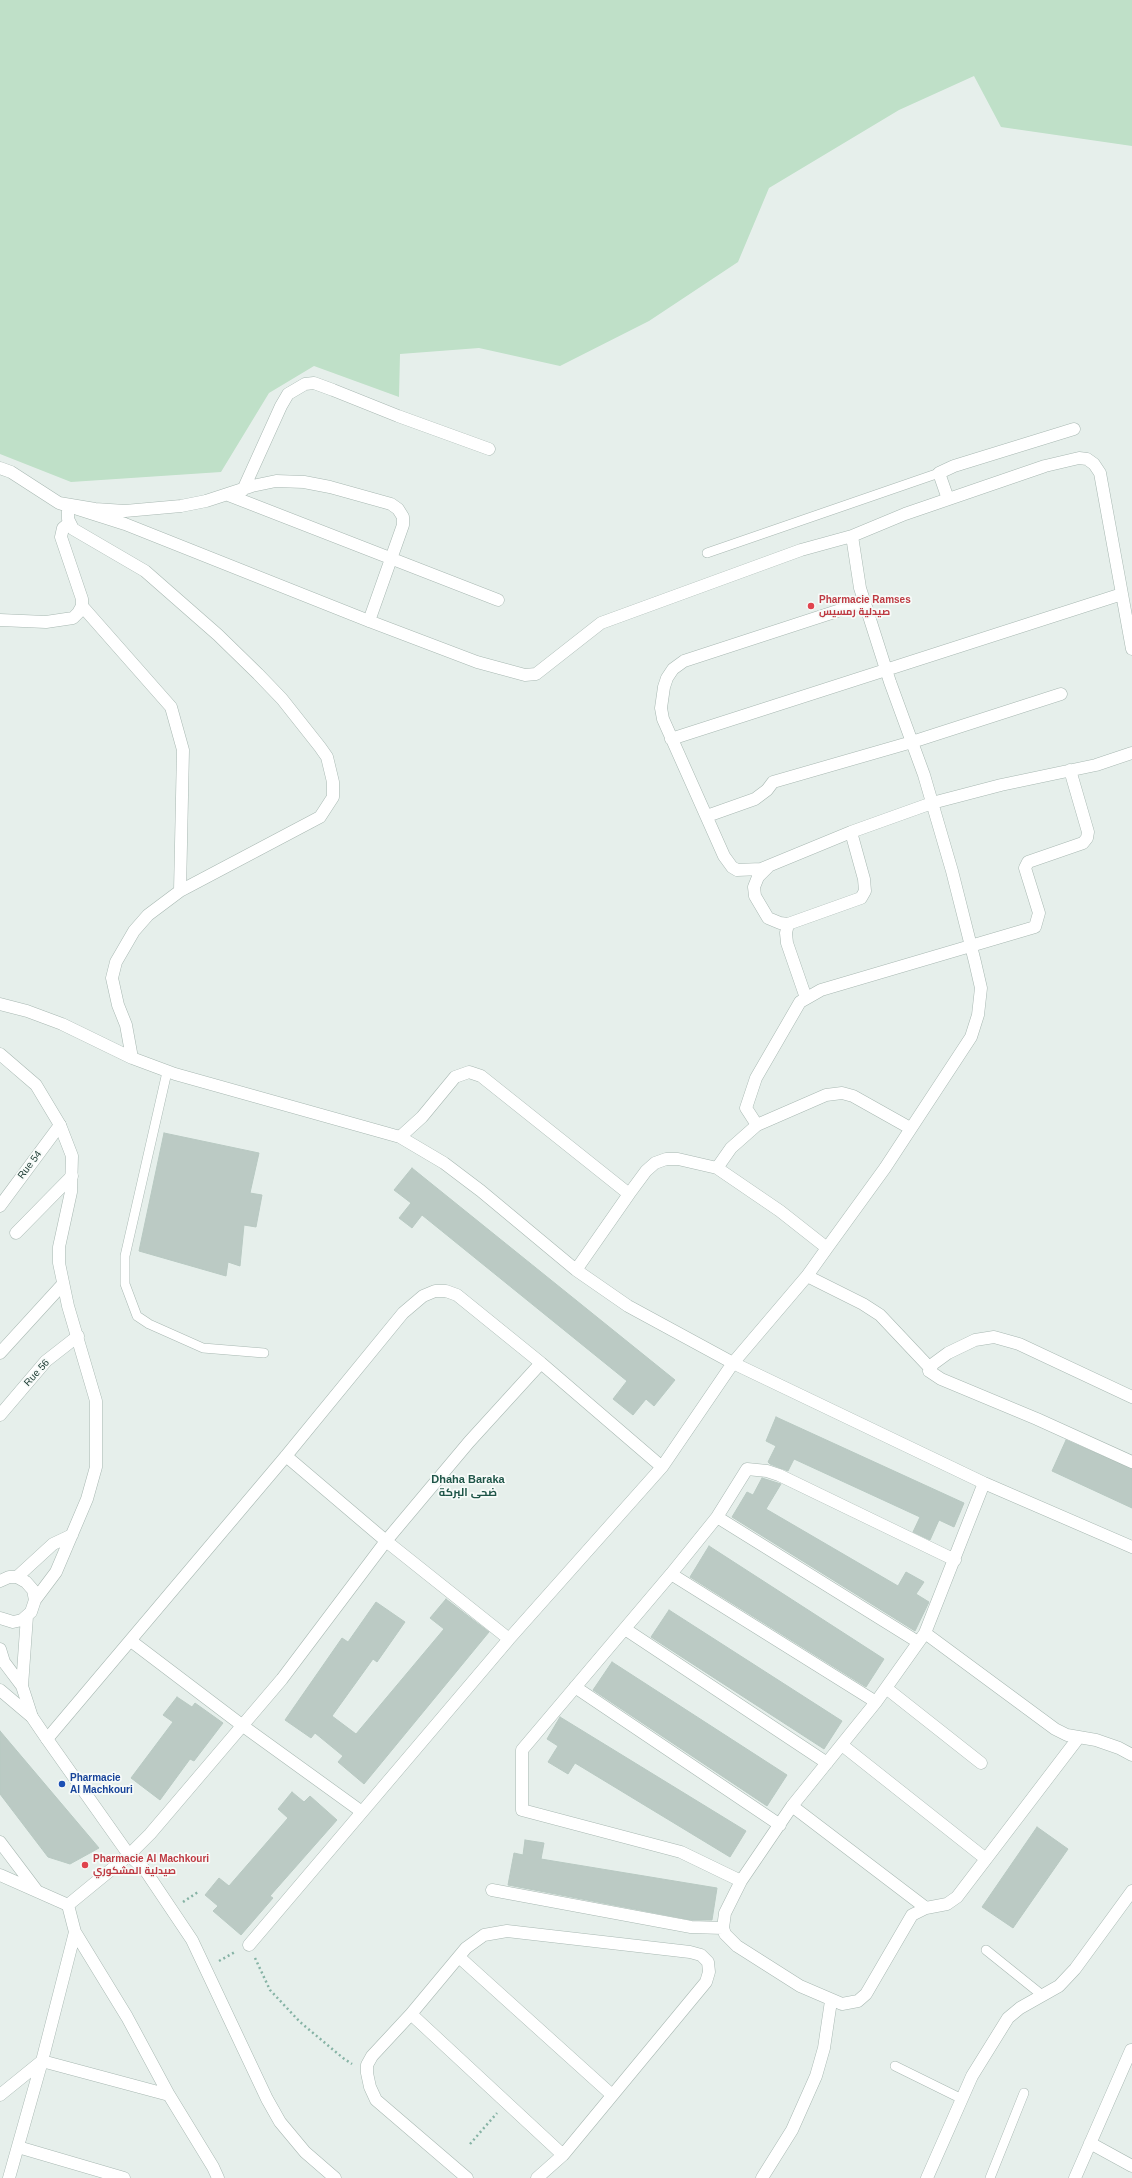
<!DOCTYPE html>
<meta charset="utf-8">
<style>
body{margin:0}
canvas{display:block;background:#e6efeb}
</style>
<canvas width="1132" height="2178"></canvas>
<script>
const ctx = document.querySelector('canvas').getContext('2d');
ctx.lineJoin = 'round';
function fill(path, color) {
  ctx.fillStyle = color;
  ctx.fill(path, 'evenodd');
}
function shape(rows) {
  const path = new Path2D();
  for (const r of rows) {
    path.moveTo(r[0], r[1]);
    for (let i = 2; i < r.length; i += 2) path.lineTo(r[i], r[i + 1]);
  }
  return path;
}
function strokePath(path, color, width, dash) {
  ctx.strokeStyle = color;
  ctx.lineWidth = width;
  ctx.lineCap = dash ? 'butt' : 'round';
  ctx.setLineDash(dash || []);
  ctx.stroke(path);
}
function write(font, color, halo, rows, align = 'center') {
  ctx.font = font + ' Helvetica,Cairo,sans-serif';
  ctx.lineWidth = 3.5;
  ctx.setLineDash([]);
  ctx.textBaseline = 'middle';
  ctx.strokeStyle = halo;
  ctx.fillStyle = color;
  for (const [text, x, y, turn = 0] of rows) {
    ctx.save();
    ctx.translate(x, y);
    ctx.rotate((+turn || 0) * Math.PI / 180);
    ctx.textAlign = isNaN(turn) ? turn : align;
    if (halo) ctx.strokeText(text, 0, 0);
    ctx.fillText(text, 0, 0);
    ctx.restore();
  }
}
const green = shape([
 [0,0,1132,0,1132,146,1001,127,974,76,899,110,769,188,738,262,649,321,560,366,479,348,400,354,399,397,314,366,269,393,221,472,71,482,0,454]
]);
const building = shape([
 [164,1133,259,1153,250,1193,262,1195,256,1227,244,1225,240,1266,228,1262,226,1276,139,1251,164,1133],
 [412,1168,675,1380,654,1406,646,1399,633,1415,613,1399,627,1381,422,1215,412,1228,399,1218,411,1203,394,1190,412,1168],
 [776,1417,964,1503,954,1527,939,1520,930,1540,913,1532,920,1517,794,1459,788,1471,770,1464,768,1462,776,1446,766,1441,776,1417],
 [1066,1440,1132,1469,1132,1508,1052,1471,1066,1440],
 [762,1478,781,1484,766,1509,898,1586,906,1572,924,1582,916,1594,929,1602,915,1631,732,1517,747,1492,753,1495,762,1478],
 [709,1546,884,1659,866,1687,690,1577,709,1546],
 [446,1599,489,1632,364,1784,338,1762,343,1756,315,1733,311,1738,285,1720,342,1638,348,1642,376,1602,405,1622,377,1662,373,1659,332,1716,356,1734,444,1629,430,1618,446,1599],
 [669,1610,842,1721,824,1749,651,1637,669,1610],
 [612,1662,787,1775,767,1806,593,1690,612,1662],
 [177,1697,192,1707,195,1703,223,1723,194,1761,190,1759,160,1800,131,1778,173,1722,163,1715,177,1697],
 [560,1717,746,1831,730,1857,575,1763,568,1774,548,1762,558,1746,547,1739,560,1717],
 [0,1731,99,1848,70,1864,48,1857,0,1794,0,1731],
 [292,1792,304,1802,310,1796,337,1820,270,1896,273,1898,241,1935,213,1911,218,1906,205,1895,219,1878,229,1886,288,1818,278,1809,292,1792],
 [1037,1827,1068,1849,1013,1928,982,1907,1037,1827],
 [525,1840,544,1843,541,1859,717,1888,712,1920,692,1920,508,1885,514,1853,523,1855,525,1840]
]);
const path = shape([
 [183,1902,198,1892],
 [255,1958,270,1990,300,2022,343,2058,352,2064],
 [219,1961,235,1952],
 [470,2144,497,2113]
]);
const service = shape([
 [707,553,939,473],
 [167,1072,125,1256,125,1284,137,1316,149,1324,203,1348,264,1353],
 [986,1950,1042,1995],
 [895,2066,962,2099],
 [990,2178,1024,2093]
]);
const minor = shape([
 [0,468,11,472,59,503,95,509,125,511,181,506,206,501,252,486,276,481,304,482,330,487,391,504,398,509,403,517,403,525,369,621,125,524,59,503],
 [243,490,281,406,288,394,305,384,314,383,333,390,398,416,489,449],
 [228,495,498,600],
 [948,499,939,473,954,466,1074,429],
 [68,506,68,519,73,529,145,571,218,635,258,674,282,699,320,747,327,757,333,782,333,797,320,817,180,891,148,915,134,931,116,962,112,978,118,1005,126,1025,132,1058],
 [865,602,684,661,673,669,667,678,664,687,661,708,663,719,724,856,732,867,737,870,761,869,851,832,932,803,1001,785,1096,765,1132,753],
 [82,606,171,707,183,750,180,891],
 [0,620,46,622,73,618,78,613,82,606,82,599,61,537,63,528,69,523],
 [369,621,477,662,525,675,536,674,601,623,801,550,852,536],
 [671,739,1122,594],
 [707,816,755,799,767,790,773,782,912,742,1061,694],
 [769,866,758,877,754,887,755,896,768,918,780,923,788,924],
 [806,998,787,943,786,933,788,924,861,898,865,891,864,879,851,832],
 [0,1004,27,1011,62,1024,132,1058,175,1074,400,1137,444,1163,481,1191,576,1270,628,1306,733,1363,984,1483,1132,1547],
 [757,1125,746,1108,756,1078,800,1002,821,990,1035,927,1039,913,1025,868,1028,862,1083,843,1087,838,1088,832,1070,770],
 [400,1137,422,1117,455,1077,469,1072,481,1076,629,1194,646,1171,655,1163,666,1159,678,1159,717,1168,731,1148,757,1125,826,1095,842,1093,853,1096,910,1128],
 [717,1168,780,1211,827,1248],
 [0,1206,60,1125],
 [16,1233,72,1176],
 [576,1270,629,1194],
 [807,1276,863,1304,880,1315,930,1368],
 [0,1353,63,1284],
 [1132,1397,1019,1344,994,1337,975,1340,948,1353,933,1364,929,1371,941,1379,1037,1419,1132,1462],
 [0,1415,46,1361,78,1336],
 [286,1456,386,1541,509,1639],
 [984,1483,925,1633,876,1702,792,1806,741,1881,725,1913,723,1928,725,1934,737,1946,800,1986,842,2004,858,2001,866,1994,912,1915,926,1908,947,1904,957,1897,1079,1737],
 [717,1517,918,1642],
 [671,1574,876,1702],
 [625,1629,827,1763],
 [925,1633,1055,1729,1067,1735,1096,1740,1119,1748,1132,1755],
 [131,1641,243,1726,362,1812],
 [575,1687,780,1825],
 [886,1688,981,1763],
 [0,1690,32,1717],
 [47,1739,286,1456,403,1313,423,1296,435,1291,446,1291,457,1295,541,1363],
 [842,1745,986,1859],
 [792,1806,926,1908],
 [0,1842,37,1891],
 [0,1875,68,1905,129,1855,150,1834,282,1679,386,1541,469,1442,541,1363,662,1467],
 [741,1881,681,1852,522,1810,522,1750,671,1574,717,1517,747,1469,767,1471,779,1475,955,1560],
 [492,1890,691,1927,723,1928],
 [68,1905,75,1932,127,2017,169,2095,213,2167,218,2178],
 [249,1945,509,1639,662,1467,733,1363,807,1276,827,1248,885,1168,971,1037,978,1015,981,988,975,962,952,871,924,775,890,682,860,588,852,536,905,514,1045,466,1079,458,1087,459,1094,464,1100,473,1132,649],
 [459,1957,612,2095],
 [411,2014,563,2155],
 [0,2095,42,2061,169,2095],
 [1090,2143,1132,2166],
 [18,2147,124,2178],
 [9,2178,42,2061,75,1932],
 [467,2178,376,2100,370,2087,367,2073,367,2065,372,2056,411,2014,466,1948,484,1935,507,1931,690,1952,701,1955,708,1962,709,1972,706,1982,563,2155,537,2178],
 [762,2178,792,2130,816,2076,824,2048,831,2001],
 [927,2178,972,2076,1008,2018,1020,2008,1059,1986,1075,1969,1132,1891],
 [1075,2178,1131,2050,1132,2050]
]);
const tertiary = shape([
 [0,1054,36,1085,60,1125,72,1156,71,1192,59,1247,59,1263,68,1306,96,1401,96,1467,87,1499,56,1572,35,1600],
 [17,1577,53,1544,72,1535],
 [0,1581,9,1577,17,1577,26,1582,33,1590,35,1600,31,1612,22,1620,13,1622,0,1618],
 [0,1649,4,1662,22,1686,32,1717,47,1739,129,1855,145,1870,192,1940,267,2099,280,2122,305,2152,335,2178],
 [22,1686,27,1616]
]);
const markers = [
 [811,606,4,"#e0444e"],
 [62,1784,4,"#1a4fb4"],
 [85,1865,4,"#e0444e"]
];
const healthNames = [
 ["Pharmacie Ramses",819,600],
 ["صيدلية رمسيس",819,612],
 ["Pharmacie Al Machkouri",93,1859],
 ["صيدلية المشكوري",93,1871]
];
const streetNames = [
 ["Rue 54",30,1165,-53],
 ["Rue 56",37,1373,-48]
];
const transitNames = [
 ["Pharmacie",70,1778],
 ["Al Machkouri",70,1790]
];
const neighbourhoodNames = [
 ["Dhaha Baraka",468,1480],
 ["ضحى البركة",468,1493]
];
fill(green, '#bfe0c8');
fill(building, '#bbcac4');
strokePath(building, '#b8c9c2', 1);
strokePath(service, '#a8b8b2', 10);
strokePath(minor, '#a8b8b2', 13);
strokePath(tertiary, '#a8b8b2', 13);
strokePath(path, '#86b3a5', 2.5, [2, 3]);
strokePath(service, '#fff', 9);
strokePath(minor, '#fff', 12);
strokePath(tertiary, '#fff', 12);
for (const [x, y, r, color] of markers) {
  const dot = new Path2D();
  dot.arc(x, y, r, 0, 2 * Math.PI);
  ctx.fillStyle = color;
  ctx.fill(dot);
  strokePath(dot, '#f7fbf9', 1.5);
}
write('bold 10px', '#be3a42', '#f7fbf9', healthNames, 'left');
write('10px', '#24423a', '#f7fbf9', streetNames);
write('bold 10px', '#164399', '#f7fbf9', transitNames, 'left');
write('bold 11px', '#1f5548', '#f7fbf9', neighbourhoodNames);
</script>
